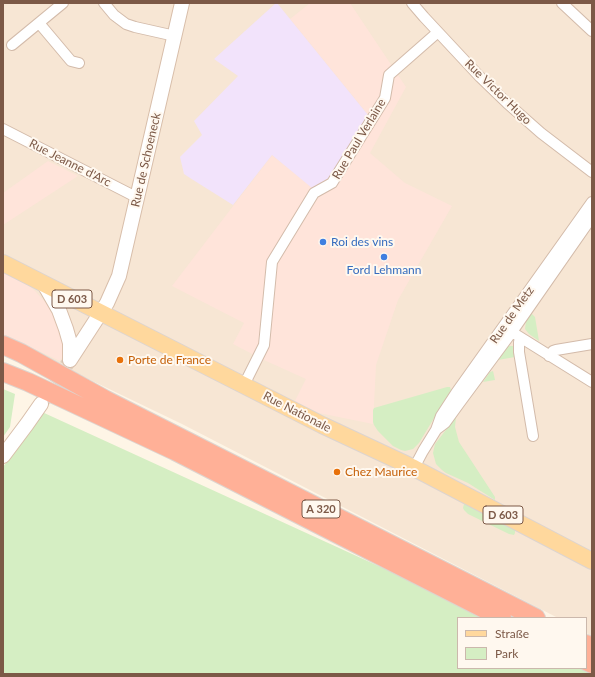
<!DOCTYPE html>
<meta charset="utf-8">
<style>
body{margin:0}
#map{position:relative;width:595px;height:677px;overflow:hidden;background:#fef5e6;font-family:Lato,sans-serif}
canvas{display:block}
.frame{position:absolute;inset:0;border:4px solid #7c5947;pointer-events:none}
.legend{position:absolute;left:457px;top:617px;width:130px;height:52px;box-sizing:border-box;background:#fff8ef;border:1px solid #cbb8ac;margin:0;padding:5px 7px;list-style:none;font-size:12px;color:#7c5947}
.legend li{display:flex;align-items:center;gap:8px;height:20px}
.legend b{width:20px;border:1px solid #cbb8ac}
</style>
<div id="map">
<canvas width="595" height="677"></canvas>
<div class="frame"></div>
<ul class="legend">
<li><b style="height:5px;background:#ffd89d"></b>Straße</li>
<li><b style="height:11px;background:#d5eec3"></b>Park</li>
</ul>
</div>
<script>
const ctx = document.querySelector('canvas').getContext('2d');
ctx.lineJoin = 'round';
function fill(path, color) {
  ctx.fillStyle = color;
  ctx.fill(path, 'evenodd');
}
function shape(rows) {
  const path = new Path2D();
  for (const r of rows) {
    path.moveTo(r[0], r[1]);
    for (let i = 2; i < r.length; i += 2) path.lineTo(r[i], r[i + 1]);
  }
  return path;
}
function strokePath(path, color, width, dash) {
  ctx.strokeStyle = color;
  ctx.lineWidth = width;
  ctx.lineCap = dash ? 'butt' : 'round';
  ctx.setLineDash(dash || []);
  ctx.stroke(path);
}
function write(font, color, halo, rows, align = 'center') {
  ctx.font = font + ' Lato,sans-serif';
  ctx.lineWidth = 4;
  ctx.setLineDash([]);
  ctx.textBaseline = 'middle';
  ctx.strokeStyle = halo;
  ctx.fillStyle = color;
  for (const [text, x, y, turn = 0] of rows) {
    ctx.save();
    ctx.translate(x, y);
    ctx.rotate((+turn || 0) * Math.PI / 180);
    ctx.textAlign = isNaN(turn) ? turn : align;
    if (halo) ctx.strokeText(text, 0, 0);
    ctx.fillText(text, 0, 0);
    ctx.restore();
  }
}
const residential = shape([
 [3,3,592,3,592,636,586,633,586,618,558,618,182,424,3,338]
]);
const commercial = shape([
 [310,3,350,3,406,87,370,153,405,183,452,206,398,300,376,365,373,424,319,413,295,401,306,379,264,360,233,344,244,323,172,286,272,155,312,187,329,178,368,115,290,19],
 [48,161,78,176,3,225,3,193],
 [3,270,23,280,35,291,47,304,58,324,64,342,63,355,60,361,3,334]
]);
const education = shape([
 [276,3,277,3,368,115,329,178,312,188,272,155,233,205,190,178,184,174,180,157,202,135,194,121,238,76,214,59]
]);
const green = shape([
 [531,313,535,317,539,341,529,334,525,329,526,321],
 [508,346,513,346,515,357,498,360],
 [493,371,495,380,483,382,490,372],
 [447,387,450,387,451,390,419,443,413,449,405,451,401,450,393,446,378,431,374,425,373,422,373,410,374,408],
 [3,389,15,394,10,427,3,437],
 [42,412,492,618,458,618,458,668,586,668,592,671,592,674,3,674,3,467,12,455],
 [456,417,455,427,459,442,495,497,495,500,468,483,446,473,442,470,436,464,433,453,435,444],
 [464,504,465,504,515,530,515,533,514,535,509,534,468,514,464,510,463,508]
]);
const secondaryTunnel = shape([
 [43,401,70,360]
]);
const street = shape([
 [104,3,114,15,126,24,135,27,175,36],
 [412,3,424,17,480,77,507,103,541,133,592,172],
 [562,3,592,31],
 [39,23,71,61,79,63],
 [12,45,63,3],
 [3,129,138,198],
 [507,329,592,382],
 [522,339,519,342,519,352,533,436],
 [549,356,553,351,556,350,592,344],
 [244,385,264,345,272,262,314,193,332,183,385,98,389,75,438,32],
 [437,429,445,423,458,405,512,332,592,217],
 [414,468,423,451,436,430,441,416,456,393,592,202]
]);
const secondary = shape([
 [44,284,59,310,66,329,70,343,70,360],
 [70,360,107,303,119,276,182,3],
 [3,456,27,424,41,404]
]);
const primary = shape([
 [3,263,322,425,414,468,592,561]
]);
const highway = shape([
 [3,345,21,353,106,400,536,618],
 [3,372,28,382,175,451,502,618],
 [586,644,592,647],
 [586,661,592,664]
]);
const markers = [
 [323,242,4,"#3f7fe0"],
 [384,257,4,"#3f7fe0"],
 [120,360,4,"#e8710a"],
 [337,472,4,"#e8710a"]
];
const shields = [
 [72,299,40],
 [321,509,38],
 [503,515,40]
];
const shieldNames = [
 ["D 603",72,299],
 ["A 320",321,509],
 ["D 603",503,515]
];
const streetNames = [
 ["Rue Victor Hugo",498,92,44],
 ["Rue Paul Verlaine",359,139,-59],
 ["Rue de Schoeneck",146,160,-77],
 ["Rue Jeanne d'Arc",70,163,27],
 ["Rue de Metz",512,315,-55],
 ["Rue Nationale",297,412,27]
];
const shopNames = [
 ["Roi des vins",331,242],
 ["Ford Lehmann",384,270,"center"]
];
const foodNames = [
 ["Porte de France",128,360],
 ["Chez Maurice",345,472]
];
fill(residential, '#f7e6d4');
fill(commercial, '#ffe4da');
fill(education, '#f2e3fb');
fill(green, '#d5eec3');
strokePath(secondaryTunnel, '#decebe', 14, [14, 7]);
strokePath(street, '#d3bbaa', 12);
strokePath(secondary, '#d8beaa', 16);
strokePath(primary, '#ddd4cf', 18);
strokePath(highway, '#ddd4cf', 20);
strokePath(street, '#fff', 10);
strokePath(secondary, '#fff', 14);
strokePath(primary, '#ffd89d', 16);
strokePath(highway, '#ffb097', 18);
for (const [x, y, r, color] of markers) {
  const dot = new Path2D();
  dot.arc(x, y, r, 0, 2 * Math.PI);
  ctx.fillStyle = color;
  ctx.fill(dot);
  strokePath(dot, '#fff8ef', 1.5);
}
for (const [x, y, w] of shields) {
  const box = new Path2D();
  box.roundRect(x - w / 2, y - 9, w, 18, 3);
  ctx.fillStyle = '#fff8ef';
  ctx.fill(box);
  strokePath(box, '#7c5947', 1);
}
write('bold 11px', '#7c5947', null, shieldNames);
write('12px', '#7c5947', '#fff8ef', streetNames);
write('12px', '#366cbe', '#fff8ef', shopNames, 'left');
write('12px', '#c56008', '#fff8ef', foodNames, 'left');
</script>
